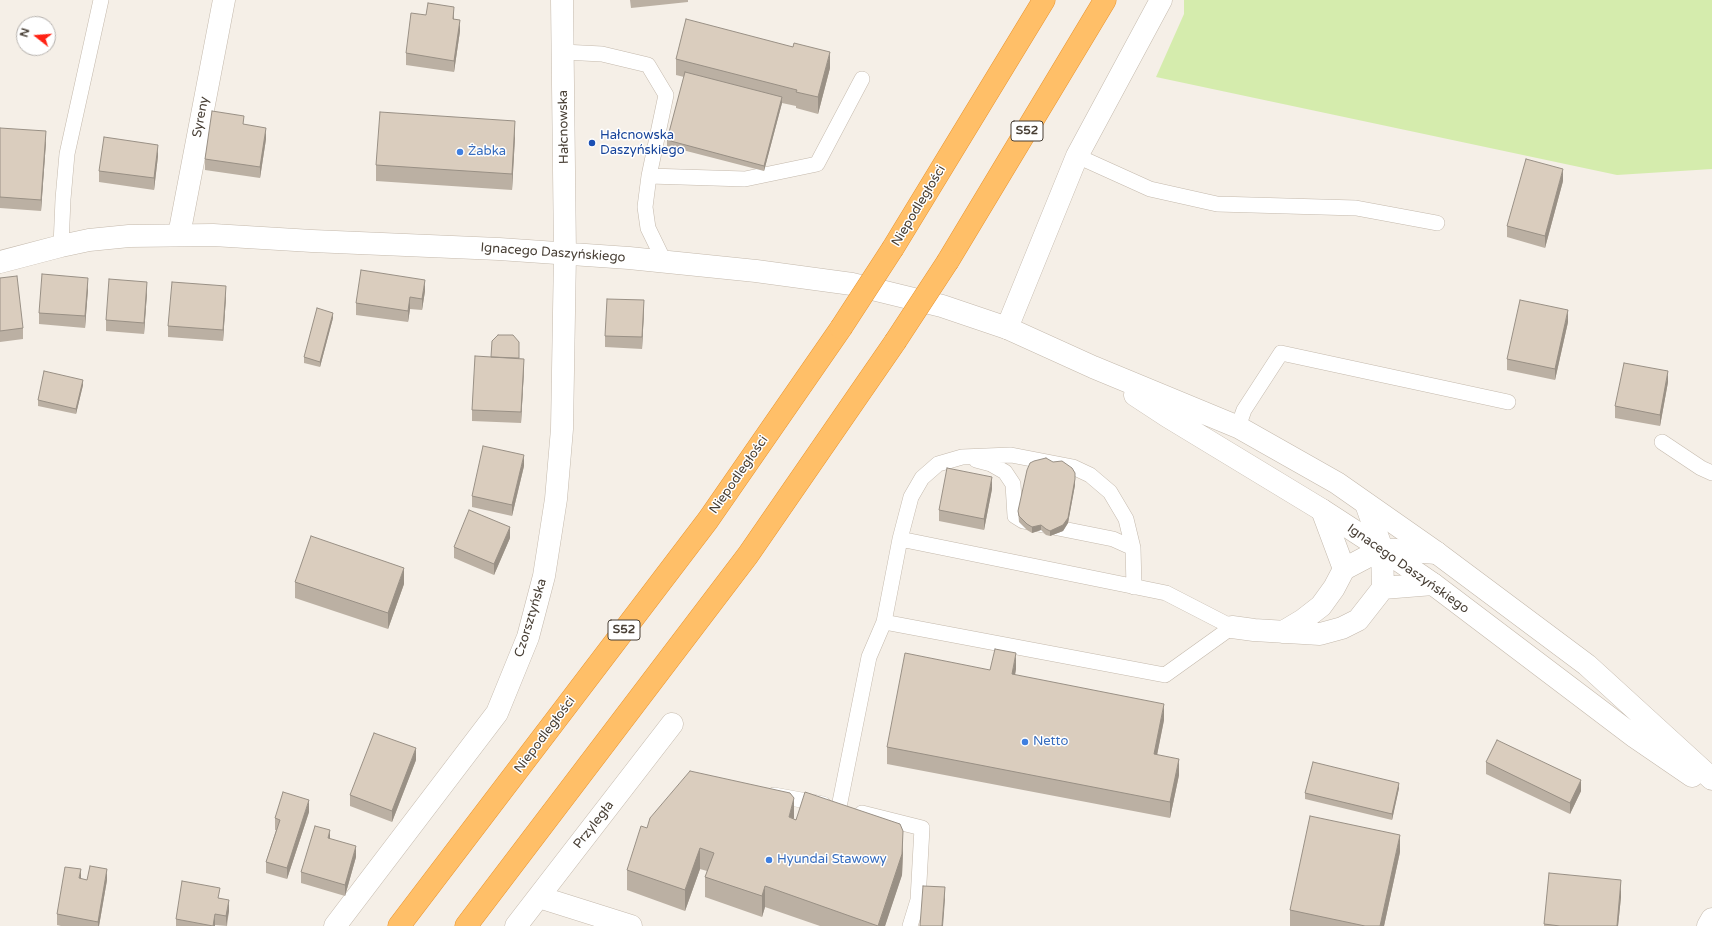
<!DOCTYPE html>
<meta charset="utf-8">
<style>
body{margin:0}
#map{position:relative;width:1712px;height:926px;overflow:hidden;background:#f5efe7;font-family:"Varela Round",sans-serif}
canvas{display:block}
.north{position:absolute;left:16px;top:16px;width:40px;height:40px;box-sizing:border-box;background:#fff;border:1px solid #b6b2ae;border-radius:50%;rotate:287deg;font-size:11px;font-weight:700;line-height:16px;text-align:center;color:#483f35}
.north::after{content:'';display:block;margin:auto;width:14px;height:18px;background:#ff2214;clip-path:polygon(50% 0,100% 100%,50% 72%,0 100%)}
</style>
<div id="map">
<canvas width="1712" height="926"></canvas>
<div class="north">N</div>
</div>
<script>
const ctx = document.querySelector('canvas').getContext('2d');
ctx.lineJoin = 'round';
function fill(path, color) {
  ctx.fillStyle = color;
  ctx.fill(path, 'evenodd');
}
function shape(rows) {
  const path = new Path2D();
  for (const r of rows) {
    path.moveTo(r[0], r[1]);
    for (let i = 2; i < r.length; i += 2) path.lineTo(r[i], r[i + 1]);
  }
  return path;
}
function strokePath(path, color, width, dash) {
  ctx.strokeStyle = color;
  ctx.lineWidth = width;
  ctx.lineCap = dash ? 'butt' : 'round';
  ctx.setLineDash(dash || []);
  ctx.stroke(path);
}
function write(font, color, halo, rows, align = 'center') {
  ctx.font = font + ' "Varela Round",sans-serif';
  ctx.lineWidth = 3;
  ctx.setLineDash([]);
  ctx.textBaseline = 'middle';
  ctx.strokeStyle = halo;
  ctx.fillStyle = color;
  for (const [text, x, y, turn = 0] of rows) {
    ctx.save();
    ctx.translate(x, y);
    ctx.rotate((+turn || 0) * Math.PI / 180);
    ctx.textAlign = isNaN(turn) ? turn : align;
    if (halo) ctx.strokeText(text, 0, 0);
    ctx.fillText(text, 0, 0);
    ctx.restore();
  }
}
const green = shape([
 [1184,0,1712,0,1712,169,1617,175,1156,77,1184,14]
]);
const service = shape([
 [563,52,602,54,648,65,666,95,649,176,645,207,648,228,665,263],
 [1077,156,1150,189,1217,204,1356,208,1437,223],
 [649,176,745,179,817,164,862,79],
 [61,246,63,199,67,154,101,0],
 [1238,427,1244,410,1281,353,1508,402],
 [1662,442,1701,468,1712,473],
 [976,460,991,464,1005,472,1013,484,1015,516,1023,521,1113,539,1133,548],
 [900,539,1166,593,1232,627,1165,675,884,622,900,539],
 [900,539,911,497,922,478,938,464,962,457,1011,455,1073,467,1090,475,1110,492,1126,519,1133,548,1134,587],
 [774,795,823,804],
 [839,807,869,657,884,622],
 [862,813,922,828,918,900,910,926]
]);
const minor = shape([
 [179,235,224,0],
 [1007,328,1077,156,1161,0],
 [1322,510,1344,569],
 [1383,588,1433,584],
 [1232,627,1254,630,1320,634,1342,628,1358,620,1383,588,1382,549,1366,504],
 [1283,632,1303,620,1321,606,1334,588,1344,569,1382,549,1437,553],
 [539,897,631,926],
 [335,926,497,713,528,637,544,576,556,499,562,429,565,254],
 [516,926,672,724],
 [1708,926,1712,919]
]);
const tertiary = shape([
 [562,0,565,254],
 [0,262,61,246,89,240,129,236,213,235,312,241,499,249,629,258,756,271,852,284,942,306,1007,328,1093,367,1238,427,1337,483,1437,553,1587,665,1712,779],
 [1135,395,1167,416,1322,510,1382,549,1433,584,1635,737,1692,776]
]);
const motorway = shape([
 [893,248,1044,0],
 [948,261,1105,0],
 [399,926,708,520,841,328],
 [466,926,748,555,895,342]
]);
const motorwayBridge = shape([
 [841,328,893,248],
 [895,342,948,261]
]);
const wall = shape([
 [630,0,688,0,688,2,631,8],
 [426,15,454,19,460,31,454,72,406,65,406,53],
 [676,59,830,68,818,114,796,108,796,106,782,103,764,171,667,146,667,140,684,77,676,75],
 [244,124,266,139,260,178,205,170,205,159],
 [0,132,46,142,41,211,0,208],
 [515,137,512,190,376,181,376,165],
 [158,156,154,190,99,182,99,171],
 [1563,181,1545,248,1507,237,1507,226],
 [0,278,23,328,23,339,0,342],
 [88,289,85,328,39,324,39,313],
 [425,291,422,310,410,309,408,322,356,315,356,303],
 [147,293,144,334,106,331,106,320],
 [226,297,223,341,168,337,168,326],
 [644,311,642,349,605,347,605,336],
 [333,318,320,367,304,363,304,357],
 [1568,322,1555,380,1507,370,1507,359],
 [519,358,524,370,521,423,472,421,472,410],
 [1668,382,1660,426,1615,418,1615,406],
 [83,385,76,414,38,406,38,400],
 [524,466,512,516,472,507,472,496],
 [1075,485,1068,523,1063,531,1050,536,1046,535,1041,530,1032,533,1027,530,1019,522,1018,511],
 [992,489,984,530,939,521,939,510],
 [510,538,494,575,454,558,454,547],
 [295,582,404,584,388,629,295,598],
 [1016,669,1015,675,1164,720,1157,755,1179,775,1170,818,887,764,887,747,990,670],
 [416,760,392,822,350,806,350,795],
 [1486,762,1581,791,1570,814,1486,774],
 [1399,788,1392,820,1305,799,1305,793],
 [309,812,287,879,266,873,266,862,276,830,275,830,275,818],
 [794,819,903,852,902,875,885,926,820,926,765,907,762,917,705,897,705,877,707,871,700,869,685,911,627,890,627,870,647,828],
 [1400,852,1384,926,1290,926,1290,910],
 [356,857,345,896,301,883,301,872],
 [1549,873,1621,897,1618,926,1544,926],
 [81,879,87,880,107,880,99,926,61,926,57,925,57,914],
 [220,898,229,911,227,926,215,925,215,926,176,926,176,919]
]);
const shadedWall = shape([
 [454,7,454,18,453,30,453,19],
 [460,20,460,31,454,72,454,61],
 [830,52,830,68,818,114,818,97],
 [782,97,782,103,764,171,764,166],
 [515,121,515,137,512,190,512,174],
 [266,128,266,139,260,178,260,167],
 [46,131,46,142,41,211,41,200],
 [158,145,158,156,154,190,154,178],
 [1563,169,1563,181,1545,248,1545,236],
 [88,278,88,289,85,328,85,316],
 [425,280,425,291,422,310,422,299],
 [147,282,147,293,144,334,144,323],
 [226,286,226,297,223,341,223,330],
 [410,297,410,309,408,322,408,311],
 [644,300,644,311,642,349,642,337],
 [1568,310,1568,322,1555,380,1555,369],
 [333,313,333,318,320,367,320,362],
 [524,359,524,370,521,423,521,412],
 [1668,371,1668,382,1660,426,1660,415],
 [83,380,83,385,76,414,76,409],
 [524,455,524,466,512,516,512,505],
 [992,477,992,489,984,530,984,519],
 [1075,479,1075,485,1068,523,1063,531,1050,536,1050,531],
 [1041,525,1041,530,1032,533,1032,527],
 [510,527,510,538,494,575,494,564],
 [404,568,404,584,388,629,388,613],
 [1016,653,1016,669,1012,690,1012,674],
 [1164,704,1164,720,1154,770,1154,754],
 [416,748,416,760,392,822,392,811],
 [1179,759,1179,775,1170,818,1170,802],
 [1581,780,1581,791,1570,814,1570,803],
 [1399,783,1399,788,1392,820,1392,814],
 [794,798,794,819,789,817],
 [309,800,309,812,287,879,287,868],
 [330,830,330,841,328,838],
 [903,831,903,852,902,875,885,926,878,926,902,854],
 [1400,835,1400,852,1384,926,1380,926],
 [356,846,356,857,345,896,345,885],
 [700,848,700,869,685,911,685,890],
 [81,869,81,881,79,878],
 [107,869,107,880,99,926,98,926,98,922],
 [1621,880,1621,897,1618,926,1617,926],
 [765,886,765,907,762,917,762,896],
 [945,887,945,899,943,926,942,926],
 [229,900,229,911,226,926,226,916],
 [215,914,215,926,213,926]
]);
const building = shape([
 [428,3,454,7,453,19,460,20,454,61,406,53,411,13,426,15,428,3],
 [686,19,793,47,794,43,830,52,818,97,796,92,797,90,676,59,686,19],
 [685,72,782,97,764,166,667,140,685,72],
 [212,111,244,116,243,124,266,128,260,167,205,159,212,111],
 [380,112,515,121,512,174,376,165,380,112],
 [0,128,46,131,41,200,0,197,0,128],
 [104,137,158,145,154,178,99,171,104,137],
 [1526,159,1563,169,1545,236,1507,226,1526,159],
 [361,270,425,280,422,299,410,297,408,311,356,303,361,270],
 [42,274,88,278,85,316,39,313,42,274],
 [17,276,23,328,0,331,0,278,17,276],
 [109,279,147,282,144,323,106,320,109,279],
 [172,282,226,286,223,330,168,326,172,282],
 [607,299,644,300,642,337,605,336,607,299],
 [1520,300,1568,310,1555,369,1507,359,1520,300],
 [317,308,333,313,320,362,304,357,317,308],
 [498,335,513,335,519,342,519,358,491,357,492,341,498,335],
 [475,356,524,359,521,412,472,410,475,356],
 [1624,363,1668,371,1660,415,1615,406,1624,363],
 [44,371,83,380,76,409,38,400,44,371],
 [483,446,524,455,512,505,472,496,483,446],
 [1046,458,1053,462,1062,461,1072,468,1075,473,1075,479,1068,518,1063,525,1050,531,1046,529,1041,525,1032,527,1027,524,1019,516,1018,511,1027,470,1030,463,1034,461,1046,458],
 [947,468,992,477,984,519,939,510,947,468],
 [469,510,510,527,494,564,454,547,469,510],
 [311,536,404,568,388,613,295,582,311,536],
 [995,649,1016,653,1012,674,1164,704,1154,754,1179,759,1170,802,887,747,905,653,990,670,995,649],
 [374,733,416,748,392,811,350,795,374,733],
 [1497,740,1581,780,1570,803,1486,762,1497,740],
 [1313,762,1399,783,1392,814,1305,793,1313,762],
 [690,771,790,793,794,798,789,817,796,820,805,792,900,824,903,831,902,854,878,926,765,886,762,896,705,877,714,853,700,848,685,890,627,870,641,826,647,828,650,818,690,771],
 [283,792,309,800,287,868,266,862,280,820,275,818,283,792],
 [1310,816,1400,835,1380,926,1365,926,1290,910,1310,816],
 [315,826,330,830,328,838,356,846,345,885,301,872,315,826],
 [90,866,107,869,98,922,57,914,65,867,81,869,79,878,87,880,90,866],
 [1549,873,1621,880,1617,926,1560,926,1544,924,1549,873],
 [182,881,220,888,218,898,229,900,226,916,215,914,213,926,176,919,182,881],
 [923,886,945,887,942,926,920,926,923,886]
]);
const markers = [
 [592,143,4,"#1a4fb4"],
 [460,152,4,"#3f7fe0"],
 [1025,742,4,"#3f7fe0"],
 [769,860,4,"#3f7fe0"]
];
const shields = [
 [1027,131,32],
 [624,630,32]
];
const shieldNames = [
 ["S52",1027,131],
 ["S52",624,630]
];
const streetNames = [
 ["Syreny",201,117,-79],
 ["Hałcnowska",564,127,-91],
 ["Niepodległości",919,206,-59],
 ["Ignacego Daszyńskiego",553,253,4],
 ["Niepodległości",739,475,-55],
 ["Ignacego Daszyńskiego",1408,569,35],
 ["Czorsztyńska",531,618,-73],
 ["Niepodległości",545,735,-53],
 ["Przyległa",594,825,-52]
];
const transitNames = [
 ["Hałcnowska",600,136],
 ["Daszyńskiego",600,151]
];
const shopNames = [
 ["Żabka",468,152],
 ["Netto",1033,742],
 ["Hyundai Stawowy",777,860]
];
fill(green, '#d5ecad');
strokePath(service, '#c4b9ac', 16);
strokePath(minor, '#c4b9ac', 23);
strokePath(tertiary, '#c4b9ac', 23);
strokePath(motorway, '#e9932c', 23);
strokePath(service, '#fff', 15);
strokePath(minor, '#fff', 22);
strokePath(tertiary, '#fff', 22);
strokePath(motorway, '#ffbf68', 22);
strokePath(motorwayBridge, '#e9932c', 23, []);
strokePath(motorwayBridge, '#ffbf68', 22);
fill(wall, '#bbb0a3');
fill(shadedWall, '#999085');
fill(building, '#dacdbe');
strokePath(building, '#999085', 1);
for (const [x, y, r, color] of markers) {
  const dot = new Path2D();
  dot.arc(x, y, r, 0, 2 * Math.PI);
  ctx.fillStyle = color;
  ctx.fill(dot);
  strokePath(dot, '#fff', 1.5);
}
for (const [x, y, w] of shields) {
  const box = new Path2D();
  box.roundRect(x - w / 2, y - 10, w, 20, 3);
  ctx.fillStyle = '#fff';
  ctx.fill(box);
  strokePath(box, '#483f35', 1);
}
write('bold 12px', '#483f35', null, shieldNames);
write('13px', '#483f35', '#fff', streetNames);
write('13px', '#164399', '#fff', transitNames, 'left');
write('13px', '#366cbe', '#fff', shopNames, 'left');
</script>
